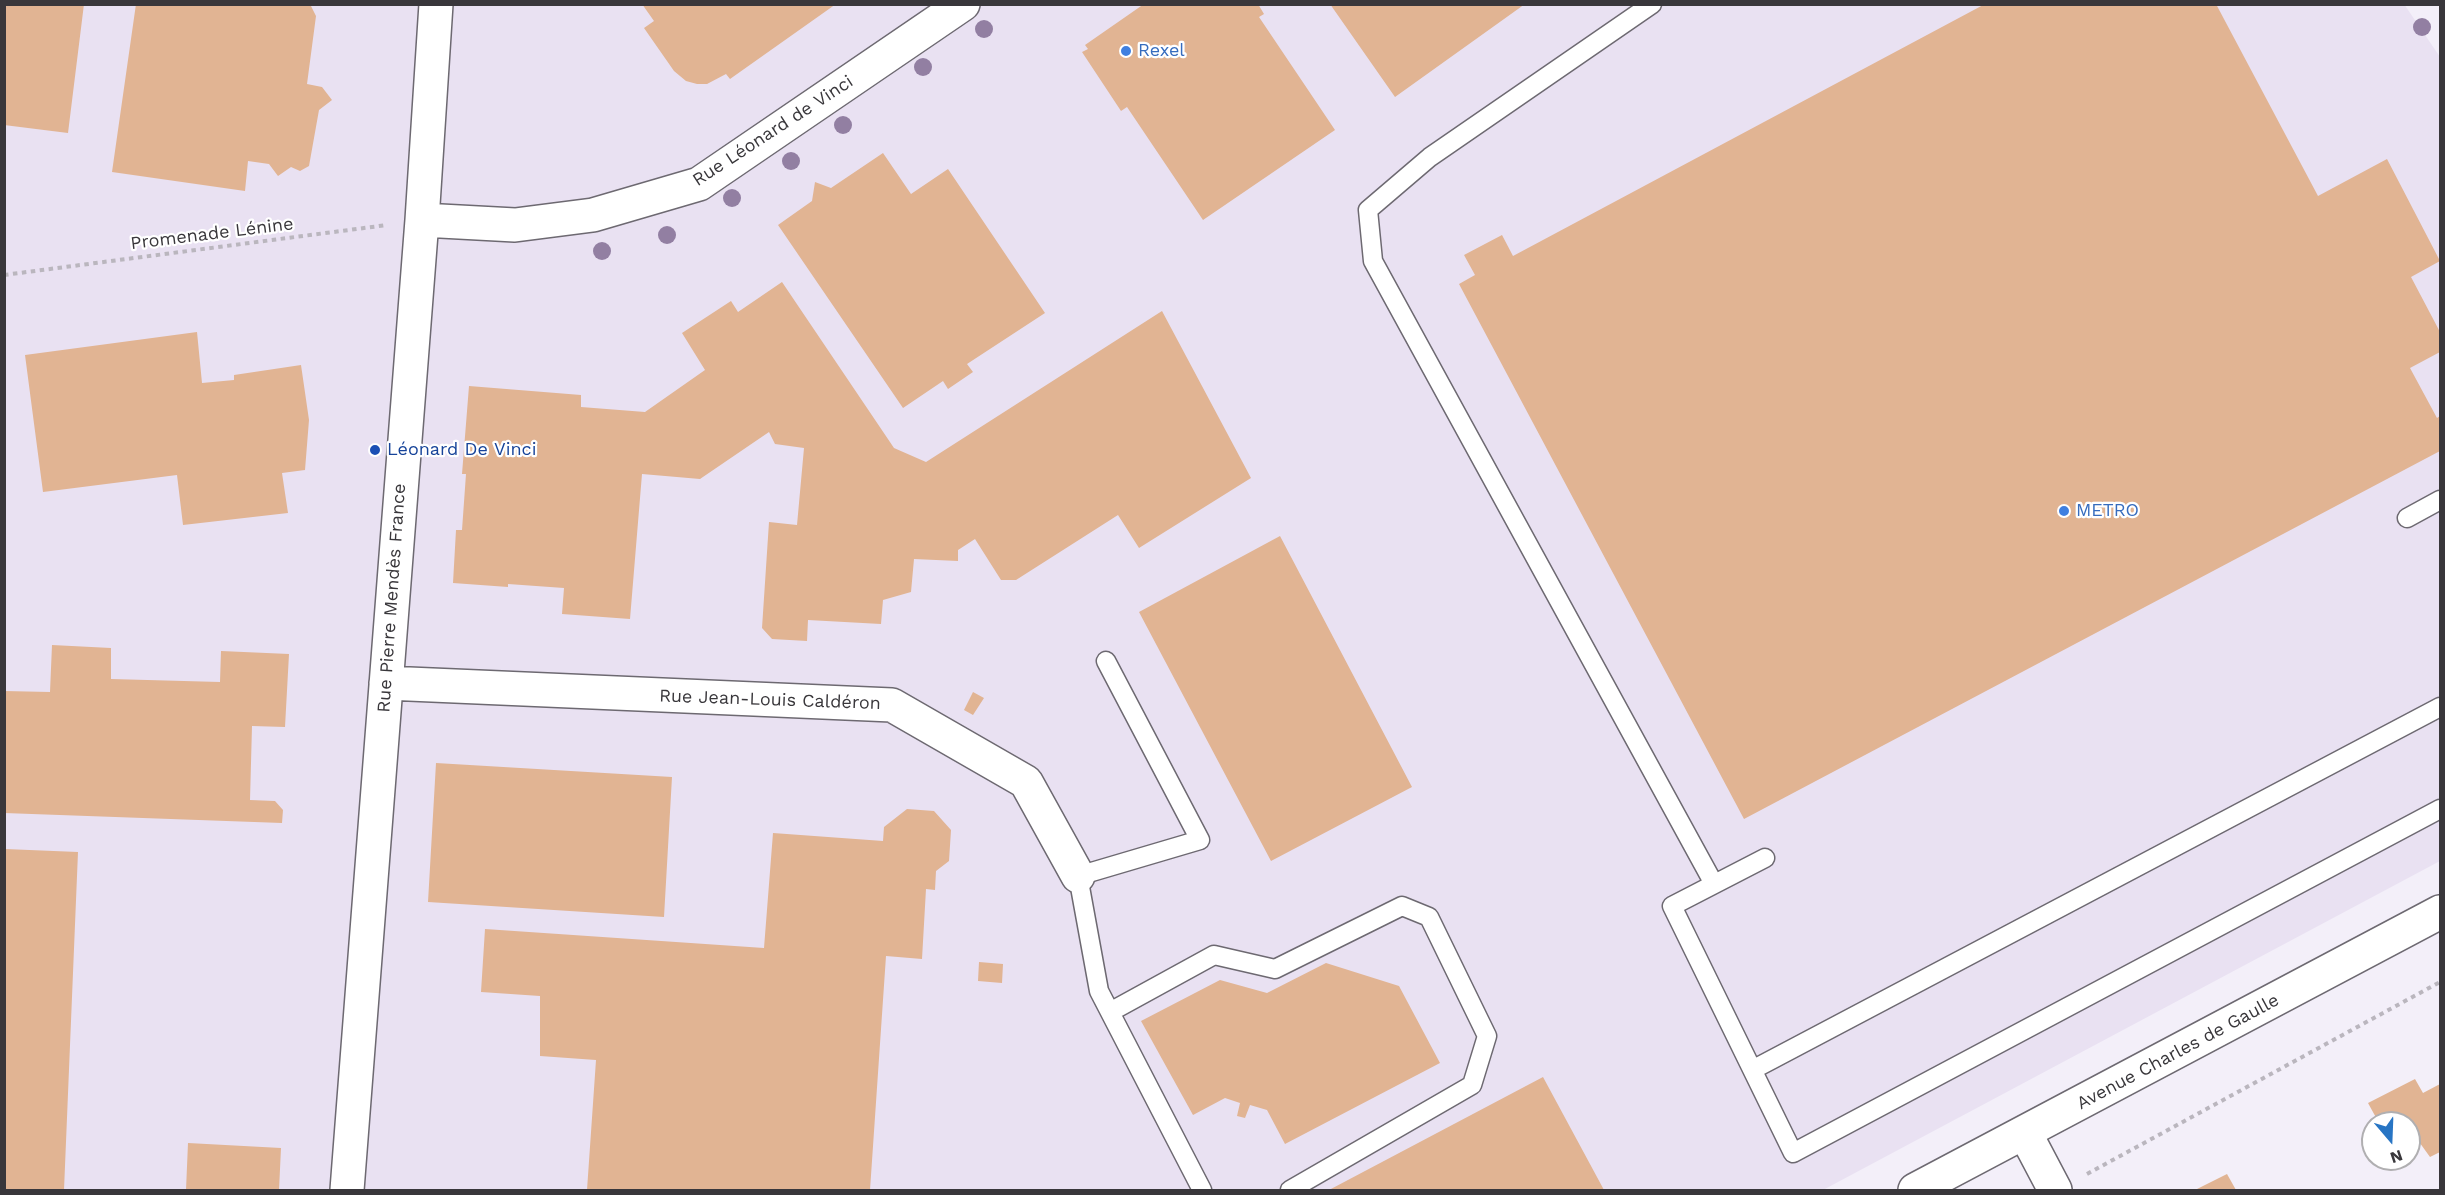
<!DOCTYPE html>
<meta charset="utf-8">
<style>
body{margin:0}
#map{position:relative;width:2445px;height:1195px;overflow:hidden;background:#f3eff9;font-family:"Work Sans",sans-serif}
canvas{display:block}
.frame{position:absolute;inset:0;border:6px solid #39373b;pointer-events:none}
.north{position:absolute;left:2361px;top:1111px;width:60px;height:60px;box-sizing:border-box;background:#fff;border:2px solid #b0afb1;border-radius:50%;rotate:161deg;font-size:16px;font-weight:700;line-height:24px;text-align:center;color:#39373b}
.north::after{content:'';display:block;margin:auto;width:21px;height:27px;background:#2875c4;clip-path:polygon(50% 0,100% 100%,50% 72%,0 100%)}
</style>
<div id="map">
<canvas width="2445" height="1195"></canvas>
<div class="frame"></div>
<div class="north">N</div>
</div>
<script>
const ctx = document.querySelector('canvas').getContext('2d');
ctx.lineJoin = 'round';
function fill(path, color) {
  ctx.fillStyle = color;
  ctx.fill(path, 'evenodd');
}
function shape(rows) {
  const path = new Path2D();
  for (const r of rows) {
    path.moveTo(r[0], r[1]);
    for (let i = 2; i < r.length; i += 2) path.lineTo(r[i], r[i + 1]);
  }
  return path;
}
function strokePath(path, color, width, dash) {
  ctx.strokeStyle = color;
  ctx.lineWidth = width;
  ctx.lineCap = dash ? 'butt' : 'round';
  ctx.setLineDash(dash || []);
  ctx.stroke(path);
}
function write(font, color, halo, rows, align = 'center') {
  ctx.font = font + ' "Work Sans",sans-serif';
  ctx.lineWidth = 4.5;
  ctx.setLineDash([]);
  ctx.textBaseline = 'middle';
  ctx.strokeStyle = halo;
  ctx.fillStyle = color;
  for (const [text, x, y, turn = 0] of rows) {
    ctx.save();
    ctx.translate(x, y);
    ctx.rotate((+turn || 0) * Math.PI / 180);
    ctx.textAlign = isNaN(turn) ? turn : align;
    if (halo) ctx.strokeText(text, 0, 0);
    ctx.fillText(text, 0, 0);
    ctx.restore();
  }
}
const built = shape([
 [2404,4,2440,57,2440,861,1823,1190,5,1190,5,5]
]);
const building = shape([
 [4,4,84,4,68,133,4,125],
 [136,4,311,6,316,16,307,84,322,87,332,100,319,110,309,166,300,171,291,167,278,176,269,164,248,161,245,191,112,172],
 [642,4,836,4,730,79,726,74,707,84,697,84,686,81,674,71,644,28,654,21],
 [1144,4,1258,4,1264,14,1259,17,1335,130,1203,220,1127,107,1121,111,1082,52,1088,49,1085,45],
 [1330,4,1525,4,1395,97],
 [1985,4,2216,4,2318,196,2387,159,2440,261,2411,277,2440,332,2440,352,2410,368,2437,418,2440,416,2440,451,1744,819,1459,284,1475,275,1464,255,1502,235,1513,256],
 [883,153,911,194,948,169,1045,313,967,364,973,372,948,389,943,381,903,408,778,225,812,201,815,182,831,188],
 [782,282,894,448,926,462,1162,311,1251,478,1139,548,1118,515,1016,580,1001,580,975,539,958,550,958,561,914,559,911,592,883,600,881,624,808,620,807,641,772,639,762,628,769,522,797,525,804,448,775,444,769,432,700,479,642,474,630,619,562,614,564,588,508,584,508,587,453,583,456,530,462,530,466,474,462,474,469,386,581,395,581,407,645,412,705,370,682,333,731,301,738,312],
 [197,332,202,383,234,380,234,375,301,365,309,420,305,470,282,473,288,513,183,525,177,475,43,492,25,355],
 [1280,536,1412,787,1271,861,1139,612],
 [52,645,111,648,111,679,220,682,221,651,289,654,285,727,252,726,250,800,275,801,283,810,282,823,4,813,4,691,50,692],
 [973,692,984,698,973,715,964,710],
 [436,763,672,777,664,917,428,902],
 [907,809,934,811,951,830,949,861,936,871,935,890,926,889,922,959,886,956,870,1190,587,1190,596,1060,540,1056,540,996,481,992,485,929,764,948,773,833,883,841,884,827],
 [5,849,78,852,64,1190,5,1190],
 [979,962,1003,964,1002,983,978,981],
 [1326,963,1399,986,1440,1063,1285,1144,1267,1110,1250,1105,1245,1118,1237,1116,1240,1103,1225,1098,1193,1115,1141,1021,1220,980,1267,993],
 [1543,1077,1604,1190,1329,1190],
 [2415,1079,2423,1093,2440,1084,2440,1152,2430,1157,2412,1132,2409,1134,2409,1123,2379,1123,2368,1103],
 [188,1143,281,1148,279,1190,186,1190],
 [2227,1174,2236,1190,2195,1190]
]);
const path = shape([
 [4,275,387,225],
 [2087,1174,2440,982]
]);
const lane = shape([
 [1652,4,1430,157,1368,210,1373,261,1714,884],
 [2407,518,2440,500],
 [1106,661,1200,840,1078,876,1099,991,1202,1190],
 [1765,858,1672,906,1793,1153,2440,809],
 [1110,1012,1214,955,1275,969,1402,906,1429,917,1487,1036,1472,1085,1290,1190],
 [1754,1069,2440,707]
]);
const street = shape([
 [422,220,515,225,593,215,699,184,963,4],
 [386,683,892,705,1026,782,1078,876],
 [2025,1133,2055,1190],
 [347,1190,422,220,436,4]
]);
const primary = shape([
 [1915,1190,2440,912]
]);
const trees = [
 [2422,27],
 [984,29],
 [923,67],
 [843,125],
 [791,161],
 [732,198],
 [667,235],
 [602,251]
];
const markers = [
 [1126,51,6,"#3f7fe0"],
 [375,450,6,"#1a4fb4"],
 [2064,511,6,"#3f7fe0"]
];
const shopNames = [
 ["Rexel",1138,51],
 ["METRO",2076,511]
];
const streetNames = [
 ["Rue Léonard de Vinci",773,131,-33],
 ["Promenade Lénine",212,234,-7],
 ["Rue Pierre Mendès France",392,598,-86],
 ["Rue Jean-Louis Caldéron",770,700,2],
 ["Avenue Charles de Gaulle",2178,1052,-28]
];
const transitNames = [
 ["Léonard De Vinci",387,450]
];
fill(built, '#e9e1f2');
fill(building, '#e1b493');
strokePath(lane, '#6d6971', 21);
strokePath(street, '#6d6971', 36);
strokePath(primary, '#6d6971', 36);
strokePath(path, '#bab6be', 4, [4.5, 4.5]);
strokePath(lane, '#fff', 18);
strokePath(street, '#fff', 33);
strokePath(primary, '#fff', 33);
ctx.fillStyle = '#927fa2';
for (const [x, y] of trees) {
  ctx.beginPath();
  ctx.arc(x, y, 9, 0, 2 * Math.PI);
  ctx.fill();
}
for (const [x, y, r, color] of markers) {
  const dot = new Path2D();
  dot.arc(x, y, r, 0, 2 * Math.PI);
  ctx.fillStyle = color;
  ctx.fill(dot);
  strokePath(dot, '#fff', 2);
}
write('18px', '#366cbe', '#fff', shopNames, 'left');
write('18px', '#39373b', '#fff', streetNames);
write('18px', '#164399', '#fff', transitNames, 'left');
</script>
